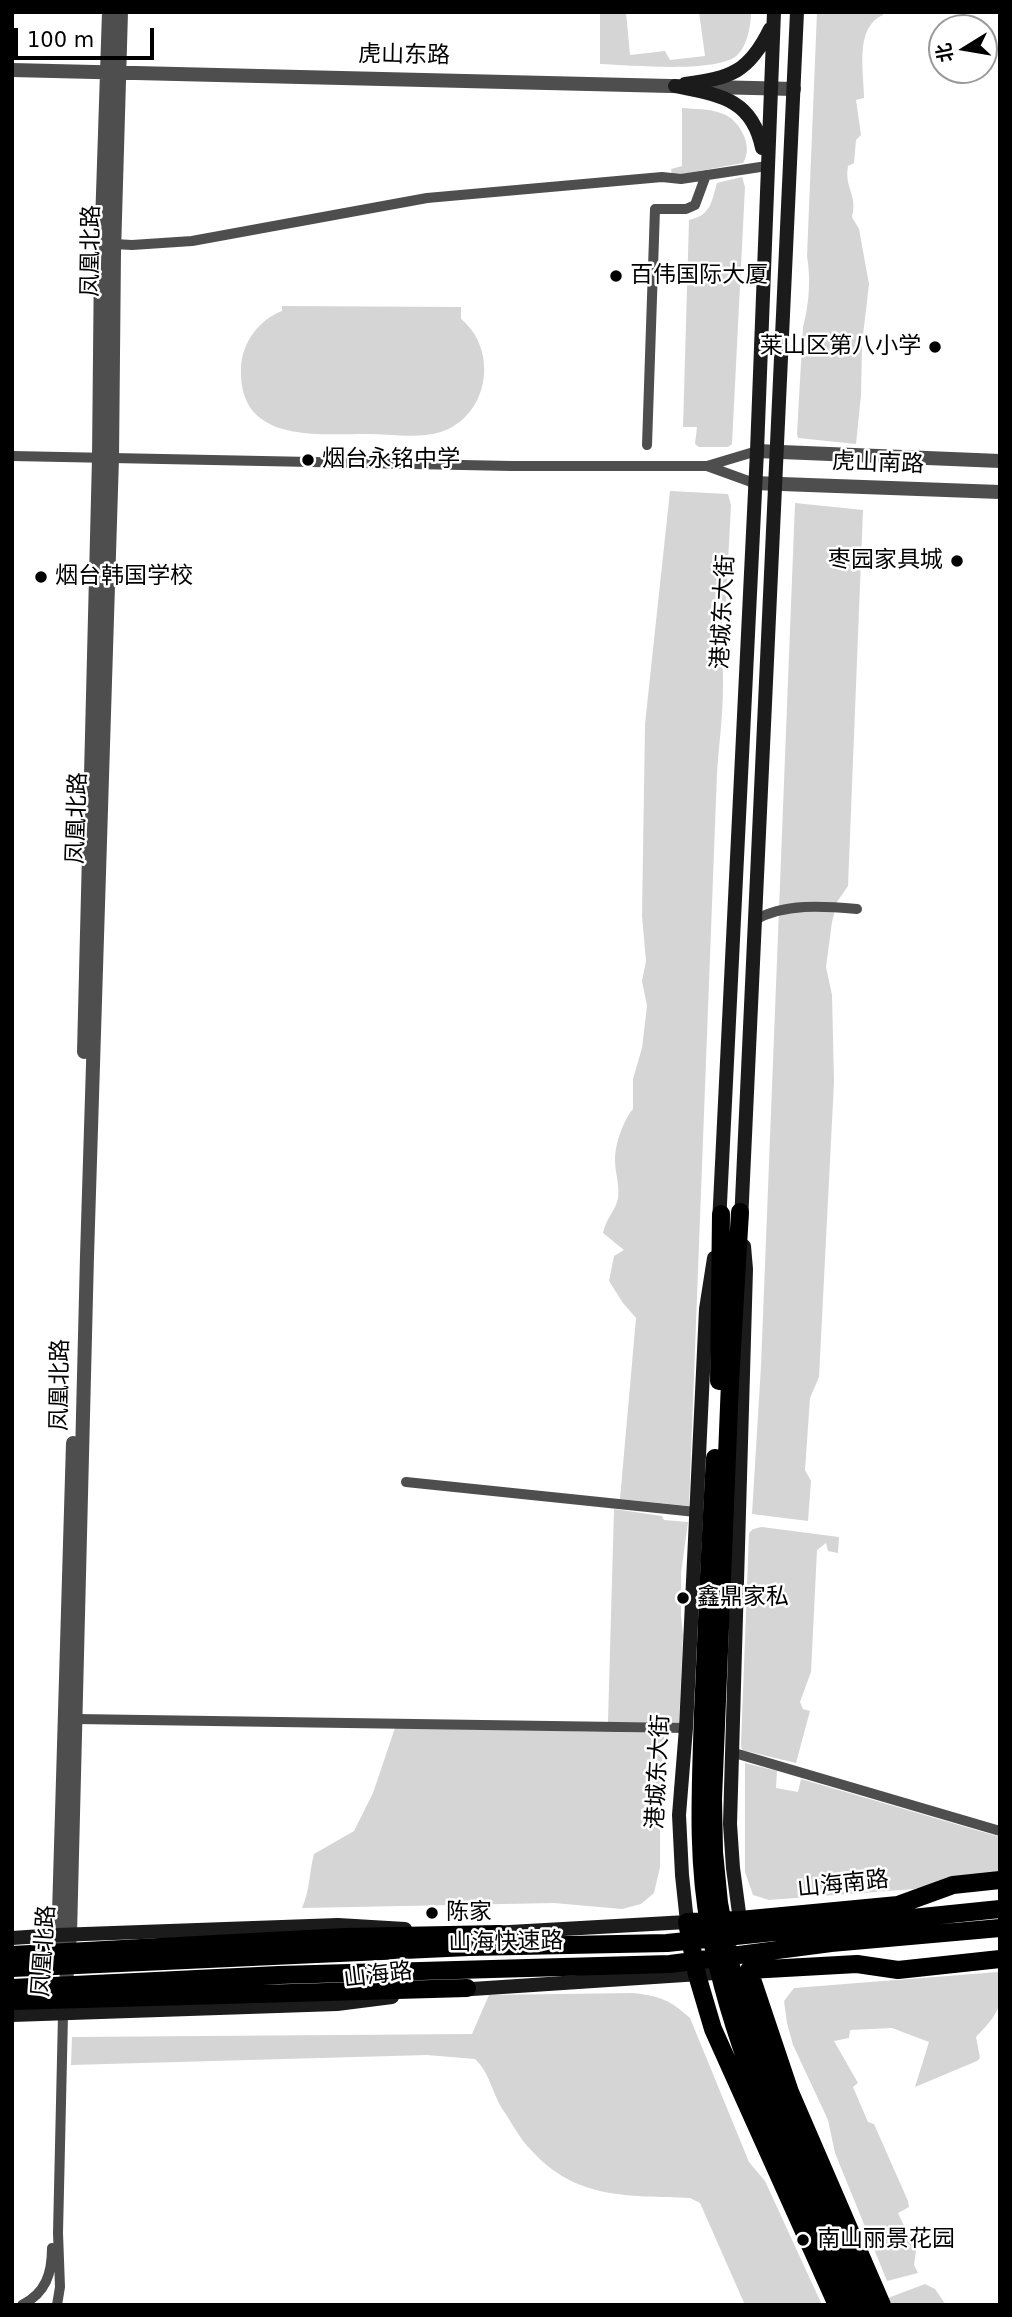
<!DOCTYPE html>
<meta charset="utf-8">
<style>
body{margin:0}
#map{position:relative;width:1012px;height:2317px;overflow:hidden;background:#fff;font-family:"DejaVu Sans","Noto Sans SC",sans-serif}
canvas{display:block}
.frame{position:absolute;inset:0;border:14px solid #000;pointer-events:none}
.north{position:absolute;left:928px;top:14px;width:70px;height:70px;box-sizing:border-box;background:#fff;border:2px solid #999;border-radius:50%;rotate:259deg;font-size:19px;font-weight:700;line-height:28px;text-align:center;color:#000}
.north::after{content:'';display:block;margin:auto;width:24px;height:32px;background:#000;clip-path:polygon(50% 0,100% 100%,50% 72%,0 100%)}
.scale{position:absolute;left:14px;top:28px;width:140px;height:32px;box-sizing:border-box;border:4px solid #000;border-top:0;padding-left:9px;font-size:21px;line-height:24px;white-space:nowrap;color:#000;-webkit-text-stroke:5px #fff;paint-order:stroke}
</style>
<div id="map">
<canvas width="1012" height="2317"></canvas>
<div class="frame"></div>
<div class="north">北</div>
<div class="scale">100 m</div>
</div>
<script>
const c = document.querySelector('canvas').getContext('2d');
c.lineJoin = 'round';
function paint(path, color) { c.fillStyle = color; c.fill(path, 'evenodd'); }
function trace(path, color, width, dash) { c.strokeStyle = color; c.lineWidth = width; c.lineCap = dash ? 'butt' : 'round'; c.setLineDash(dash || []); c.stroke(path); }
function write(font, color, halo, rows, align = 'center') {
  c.font = font + ' "DejaVu Sans","Noto Sans SC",sans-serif'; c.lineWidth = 5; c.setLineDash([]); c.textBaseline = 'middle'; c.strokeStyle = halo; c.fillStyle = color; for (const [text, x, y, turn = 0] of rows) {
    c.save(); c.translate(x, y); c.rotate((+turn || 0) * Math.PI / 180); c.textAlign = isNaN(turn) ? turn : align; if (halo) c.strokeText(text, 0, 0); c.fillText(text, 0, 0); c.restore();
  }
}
const green = new Path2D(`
 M 600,12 L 626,12 L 630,55 L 665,51 L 670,60 L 705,56 L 699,12 L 751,12 C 751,26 747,48 735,57 C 710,73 632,65 600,64 Z
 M 817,12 L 883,12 L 883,15 C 854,27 864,72 864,98 L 856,100 L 861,135 L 856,140 L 854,163 L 848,166 C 844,188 858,195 852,217 L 859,229 L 869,284 L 862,344 L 861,395 L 856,444 L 798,438 L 797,434 L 803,327 C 809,305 811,279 807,256 Z
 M 682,108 C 709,110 732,108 744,136 C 748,145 748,155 743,163 L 672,176 L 671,169 L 682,166 Z
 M 742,177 L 745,187 L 732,444 L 728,447 L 699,447 L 695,444 L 697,427 L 683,427 L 689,220 C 711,215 711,203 717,183 Z
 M 282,306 L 461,307 L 461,319 C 499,350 489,416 441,432 C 418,439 390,434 366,434 C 315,434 238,443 241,368 C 242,342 259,320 282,311 Z
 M 670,491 L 728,494 L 731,505 L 726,600 C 717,631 724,656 723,686 C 723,715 719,744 717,773 L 689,1506 L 620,1499 L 636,1318 L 623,1303 L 609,1281 L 614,1256 L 624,1250 L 603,1233 C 606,1218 616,1210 618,1198 C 620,1185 615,1173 615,1160 C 615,1144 623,1121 633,1109 L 633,1079 L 642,1048 L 647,1006 L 642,981 L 646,961 L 642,916 L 645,724 Z
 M 795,503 L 863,510 L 848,886 L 837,902 L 832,922 L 826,967 L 832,995 L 834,1082 L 819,1377 L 810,1398 L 805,1470 L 811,1481 L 808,1521 L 752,1514 L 761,1366 Z
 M 614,1509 L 662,1516 L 664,1520 L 688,1522 L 681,1573 L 681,1616 L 683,1635 L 679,1723 L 608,1722 Z
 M 762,1527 L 839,1537 L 838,1553 L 828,1551 L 826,1543 L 817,1550 L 811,1672 L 800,1702 L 803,1709 L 810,1711 L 796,1763 L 742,1750 L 741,1745 L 749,1533 L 753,1529 Z
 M 395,1728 L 665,1733 L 660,1776 L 660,1867 L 654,1893 L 641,1904 L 622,1909 L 554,1903 L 302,1908 C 310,1890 309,1873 314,1854 L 354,1831 L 373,1793 Z
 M 745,1763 L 777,1771 L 776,1788 L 798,1792 L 801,1779 L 1000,1837 L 1000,1871 L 914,1889 L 769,1900 L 753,1895 L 745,1872 Z
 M 998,1972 C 1004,2006 999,2013 976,2037 L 980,2058 L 977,2061 L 915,2087 L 929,2042 L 892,2028 L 850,2030 L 849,2038 L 834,2041 L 858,2083 L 853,2087 L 868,2122 L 874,2124 L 908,2201 L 909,2207 L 898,2213 L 916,2251 L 914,2265 L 918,2273 L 887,2281 L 835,2153 L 828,2120 L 793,2045 L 787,2023 L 784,2001 L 794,1988 Z
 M 633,1993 C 660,1996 670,2000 690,2018 L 749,2162 L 765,2181 L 822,2305 L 745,2305 L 700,2203 L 690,2198 C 629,2195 577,2201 531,2150 C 520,2139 512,2123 503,2110 C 492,2093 490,2073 475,2059 L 427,2055 L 71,2065 L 72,2037 L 472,2034 L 489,1995 Z
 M 925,2284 L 935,2289 L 946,2305 L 892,2305 L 888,2298 Z`);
const minor = new Path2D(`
 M 114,244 L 132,245 L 192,241 L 427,198 L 662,177 L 681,179 L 767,166
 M 647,445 L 655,209 L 686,209 L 695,205 L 706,175
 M 12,456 L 512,466 L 707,466 L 754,483
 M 707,466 L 757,451
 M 755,920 C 784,903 824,906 857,909
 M 406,1482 L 696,1512
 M 76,1719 L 686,1728
 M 731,1752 L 1000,1831
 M 22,2305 C 46,2293 52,2273 52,2248
 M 57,2305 L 60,2287 L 58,2233 L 63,2015`);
const tertiary = new Path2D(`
 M 12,70 L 794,89
 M 757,451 L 1000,461
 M 754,483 L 1000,492
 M 84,1052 L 99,458 L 101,254 L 109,12
 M 58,1947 L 73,1443
 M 65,1996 L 70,1934 L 87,1256 L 112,458 L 114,252 L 121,12`);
const secondary = new Path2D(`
 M 685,84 C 731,78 749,72 770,29
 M 675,86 C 718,95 752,98 762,148
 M 741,1222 L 797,12
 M 719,1224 L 757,451 L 774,12
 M 741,1928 L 733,1868 L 730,1824 L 746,1269 L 744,1246
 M 492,1933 L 687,1922 L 682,1875 L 679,1815 L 686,1728 L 706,1309 L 714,1258
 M 12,1938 L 57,1935 L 338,1925 L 405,1929
 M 457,1990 L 730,1972
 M 12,2015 L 337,2004 L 392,1997`);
const trunk = new Path2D(`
 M 740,1212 L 730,1382 L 713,1799 L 714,1852 L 719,1903 L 734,1981 L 775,2097 L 865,2305
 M 719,1381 L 721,1214
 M 715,1458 C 710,1542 707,1627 703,1712 C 701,1784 696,1857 710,1929 C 734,2061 797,2183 851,2305
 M 12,1955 L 345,1937 L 500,1934
 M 12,1968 L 469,1947 L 667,1943 L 1000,1909
 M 12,1988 L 279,1975 L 670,1964 L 831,1943 L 1000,1928
 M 12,2001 L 467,1988
 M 837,2305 L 713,2029 L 697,1975 L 687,1922 L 740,1920 L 898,1905 L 953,1885 L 1000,1880
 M 882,2305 L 790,2092 L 749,1970 L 857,1964 L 898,1970 L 1000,1959`);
const markers = [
 [616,276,7,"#000"],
 [935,347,7,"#000"],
 [308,460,7,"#000"],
 [957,561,7,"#000"],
 [41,577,7,"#000"],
 [683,1598,7,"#000"],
 [432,1913,7,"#000"],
 [803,2240,7,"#000"]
];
const streetNames = [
 ["虎山东路",404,56,1],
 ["凤凰北路",92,251,-89],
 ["虎山南路",878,464,2],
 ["港城东大街",724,612,-87],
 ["凤凰北路",78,818,-88],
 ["凤凰北路",61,1385,-89],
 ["港城东大街",659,1772,-87],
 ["山海南路",843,1885,-6],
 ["山海快速路",506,1943,-1],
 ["凤凰北路",45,1951,-86],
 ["山海路",378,1976,-7]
];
const poiNames = [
 ["百伟国际大厦",630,276],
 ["莱山区第八小学",921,347,"right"],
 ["烟台永铭中学",322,460],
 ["枣园家具城",943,561,"right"],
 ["烟台韩国学校",55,577],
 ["鑫鼎家私",697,1598],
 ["陈家",446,1913],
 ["南山丽景花园",817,2240]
];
paint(green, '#d5d5d5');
trace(minor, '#4e4e4e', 10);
trace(tertiary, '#4e4e4e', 14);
trace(secondary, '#1b1b1b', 14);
trace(trunk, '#000', 18);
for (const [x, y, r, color] of markers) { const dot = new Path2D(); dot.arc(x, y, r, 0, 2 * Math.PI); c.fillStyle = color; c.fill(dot); trace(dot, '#fff', 2.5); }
write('23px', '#000', '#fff', streetNames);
write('23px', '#000', '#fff', poiNames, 'left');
</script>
